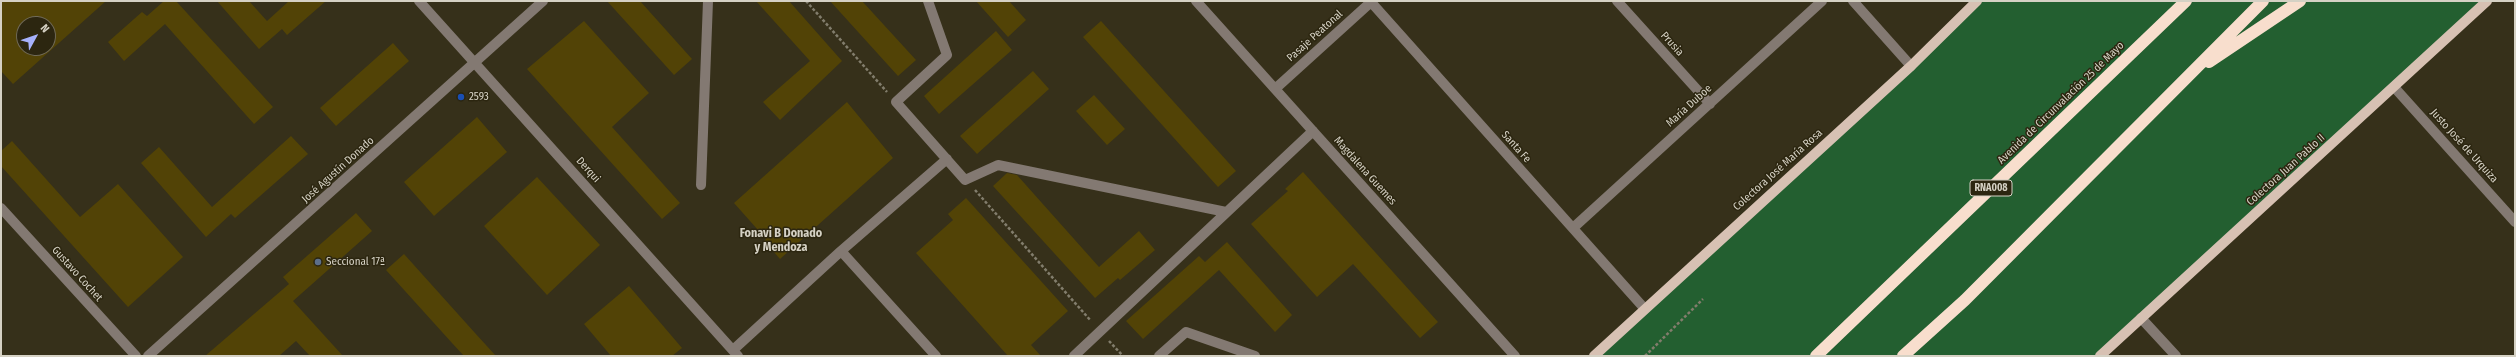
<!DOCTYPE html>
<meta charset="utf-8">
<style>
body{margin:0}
#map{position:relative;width:2516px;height:357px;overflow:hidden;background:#36301a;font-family:"Fira Sans Condensed",sans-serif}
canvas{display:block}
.frame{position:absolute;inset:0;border:2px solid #d5d1c4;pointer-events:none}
.north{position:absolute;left:16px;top:16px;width:40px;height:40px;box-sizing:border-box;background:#2c2610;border:1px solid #706a58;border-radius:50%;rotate:50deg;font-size:11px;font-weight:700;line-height:16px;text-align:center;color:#d5d1c4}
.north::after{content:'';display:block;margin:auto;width:14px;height:18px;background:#a6b1fc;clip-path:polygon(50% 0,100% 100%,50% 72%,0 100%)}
</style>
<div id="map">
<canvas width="2516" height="357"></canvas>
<div class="frame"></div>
<div class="north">N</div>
</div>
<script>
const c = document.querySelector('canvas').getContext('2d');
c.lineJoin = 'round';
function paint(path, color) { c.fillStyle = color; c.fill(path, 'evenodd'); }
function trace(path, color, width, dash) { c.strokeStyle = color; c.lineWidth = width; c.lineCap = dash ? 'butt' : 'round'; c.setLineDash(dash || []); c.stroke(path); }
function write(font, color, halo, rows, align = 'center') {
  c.font = font + ' "Fira Sans Condensed",sans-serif'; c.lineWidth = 3; c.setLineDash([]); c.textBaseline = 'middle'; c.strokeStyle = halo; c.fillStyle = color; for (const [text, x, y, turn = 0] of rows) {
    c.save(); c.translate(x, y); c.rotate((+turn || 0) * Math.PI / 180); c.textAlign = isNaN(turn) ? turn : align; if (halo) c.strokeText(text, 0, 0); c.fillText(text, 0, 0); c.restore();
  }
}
const green = new Path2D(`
 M 1977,1 L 2487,1 L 2100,356 L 1594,356 Z`);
const building = new Path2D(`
 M 1,1 L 106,1 L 13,84 L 1,71 ZM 24,24 L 48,24 L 48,48 L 24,48 Z
 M 164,1 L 176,1 L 273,107 L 254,124 L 165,24 L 124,61 L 108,42 L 142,12 L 147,16 Z
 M 217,1 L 249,1 L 267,21 L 289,1 L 326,1 L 287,35 L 282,29 L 259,49 Z
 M 607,1 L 640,1 L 692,59 L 674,75 Z
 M 756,1 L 789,1 L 842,61 L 780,120 L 763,102 L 810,61 Z
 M 830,1 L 862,1 L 916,60 L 898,76 Z
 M 976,1 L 1009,1 L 1026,20 L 1008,37 Z
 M 584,21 L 649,93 L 612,127 L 680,203 L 662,219 L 527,69 Z
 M 1101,21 L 1236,171 L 1218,187 L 1083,37 Z
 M 996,31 L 1012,50 L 939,114 L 924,96 Z
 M 393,43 L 409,61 L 336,126 L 320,108 Z
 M 1033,71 L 1049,89 L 977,154 L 960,136 Z
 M 1094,95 L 1125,129 L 1107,145 L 1076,111 Z
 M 847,102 L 893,158 L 780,259 L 764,241 L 766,239 L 734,203 Z
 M 477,117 L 507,152 L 434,216 L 404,182 Z
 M 291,136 L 308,154 L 235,218 L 231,214 L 206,237 L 141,163 L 159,147 L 212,207 Z
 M 12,141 L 80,217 L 118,184 L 183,257 L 128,307 L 1,166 L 1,151 Z
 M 1303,172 L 1438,322 L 1420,338 L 1353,264 L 1317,297 L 1251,224 L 1288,191 L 1285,189 Z
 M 1007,173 L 1017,175 L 1099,267 L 1139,231 L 1155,250 L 1120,280 L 1118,278 L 1095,298 L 993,186 Z
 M 537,177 L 600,245 L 547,295 L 484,226 Z
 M 966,198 L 1068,311 L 1031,345 L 1041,356 L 1008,356 L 916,253 L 953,220 L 948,214 Z
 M 356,213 L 372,231 L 293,301 L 343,356 L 310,356 L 296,341 L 279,356 L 205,356 L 289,284 L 283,277 Z
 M 1227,242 L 1292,315 L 1275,332 L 1219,270 L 1143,339 L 1126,321 L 1199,256 L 1205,262 Z
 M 404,254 L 475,333 L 496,356 L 464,356 L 452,343 L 386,270 Z
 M 629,286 L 682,348 L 672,356 L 611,356 L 584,324 Z`);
const path = new Path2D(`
 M 806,1 L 887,92
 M 975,190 L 1091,321
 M 1109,341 L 1123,356
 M 1645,356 L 1703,299`);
const minor = new Path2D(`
 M 419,1 L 738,356
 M 928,1 L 947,55 L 896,102 L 965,180 L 998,165 L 1226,212
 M 1196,1 L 1515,356
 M 1370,1 L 1644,308
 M 1617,1 L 1710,104
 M 1853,1 L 1911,66
 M 2394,87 L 2515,222
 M 1275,89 L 1371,2
 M 701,185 L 708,1
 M 1,208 L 136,356
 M 1573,228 L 1822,1
 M 841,251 L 936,356
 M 2141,318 L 2176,356
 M 733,350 L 841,251 L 947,159
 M 148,356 L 543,1
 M 1074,356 L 1313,131
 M 1159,356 L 1186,332 L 1255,356`);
const major = new Path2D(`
 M 1594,356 L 1911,66 L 1977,1
 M 2100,356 L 2487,1`);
const highway = new Path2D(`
 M 2209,62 L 2300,1
 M 1816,356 L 2186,1
 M 1903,356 L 1965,300 L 2263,1`);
const markers = [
 [461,97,4,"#1a4fb4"],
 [318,262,4,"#5c6f8a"]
];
const shields = [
 [1991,188,42]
];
const shieldNames = [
 ["RNA008",1991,188]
];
const streetNames = [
 ["Pasaje Peatonal",1315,36,-42],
 ["Prusia",1672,44,48],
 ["Avenida de Circunvalación 25 de Mayo",2061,103,-44],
 ["María Duboe",1689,106,-42],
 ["Justo José de Urquiza",2464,146,48],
 ["Santa Fe",1516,147,48],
 ["José Agustín Donado",338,170,-42],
 ["Derqui",588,170,48],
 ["Colectora José María Rosa",1778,170,-42],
 ["Colectora Juan Pablo II",2286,170,-42],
 ["Magdalena Guemes",1365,171,48],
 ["Gustavo Cochet",77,274,48]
];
const poiNames = [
 ["2593",469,97],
 ["Seccional 17ª",326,262]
];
const neighbourhoodNames = [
 ["Fonavi B Donado",781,234],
 ["y Mendoza",781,248]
];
paint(green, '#235f30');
paint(building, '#524306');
trace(path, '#827d6c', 2.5, [3, 2]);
trace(minor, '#837972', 10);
trace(major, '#d7c1b3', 10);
trace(highway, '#f8decd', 12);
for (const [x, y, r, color] of markers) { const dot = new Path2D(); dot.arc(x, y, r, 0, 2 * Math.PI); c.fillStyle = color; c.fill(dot); trace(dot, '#2c2610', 1.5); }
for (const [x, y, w] of shields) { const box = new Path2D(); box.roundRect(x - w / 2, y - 8, w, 16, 3); c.fillStyle = '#2c2610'; c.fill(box); trace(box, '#d5d1c4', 1); }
write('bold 10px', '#d5d1c4', null, shieldNames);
write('11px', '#d5d1c4', '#2c2610', streetNames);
write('11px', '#d5d1c4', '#2c2610', poiNames, 'left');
write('bold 12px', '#d5d1c4', '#2c2610', neighbourhoodNames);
</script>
